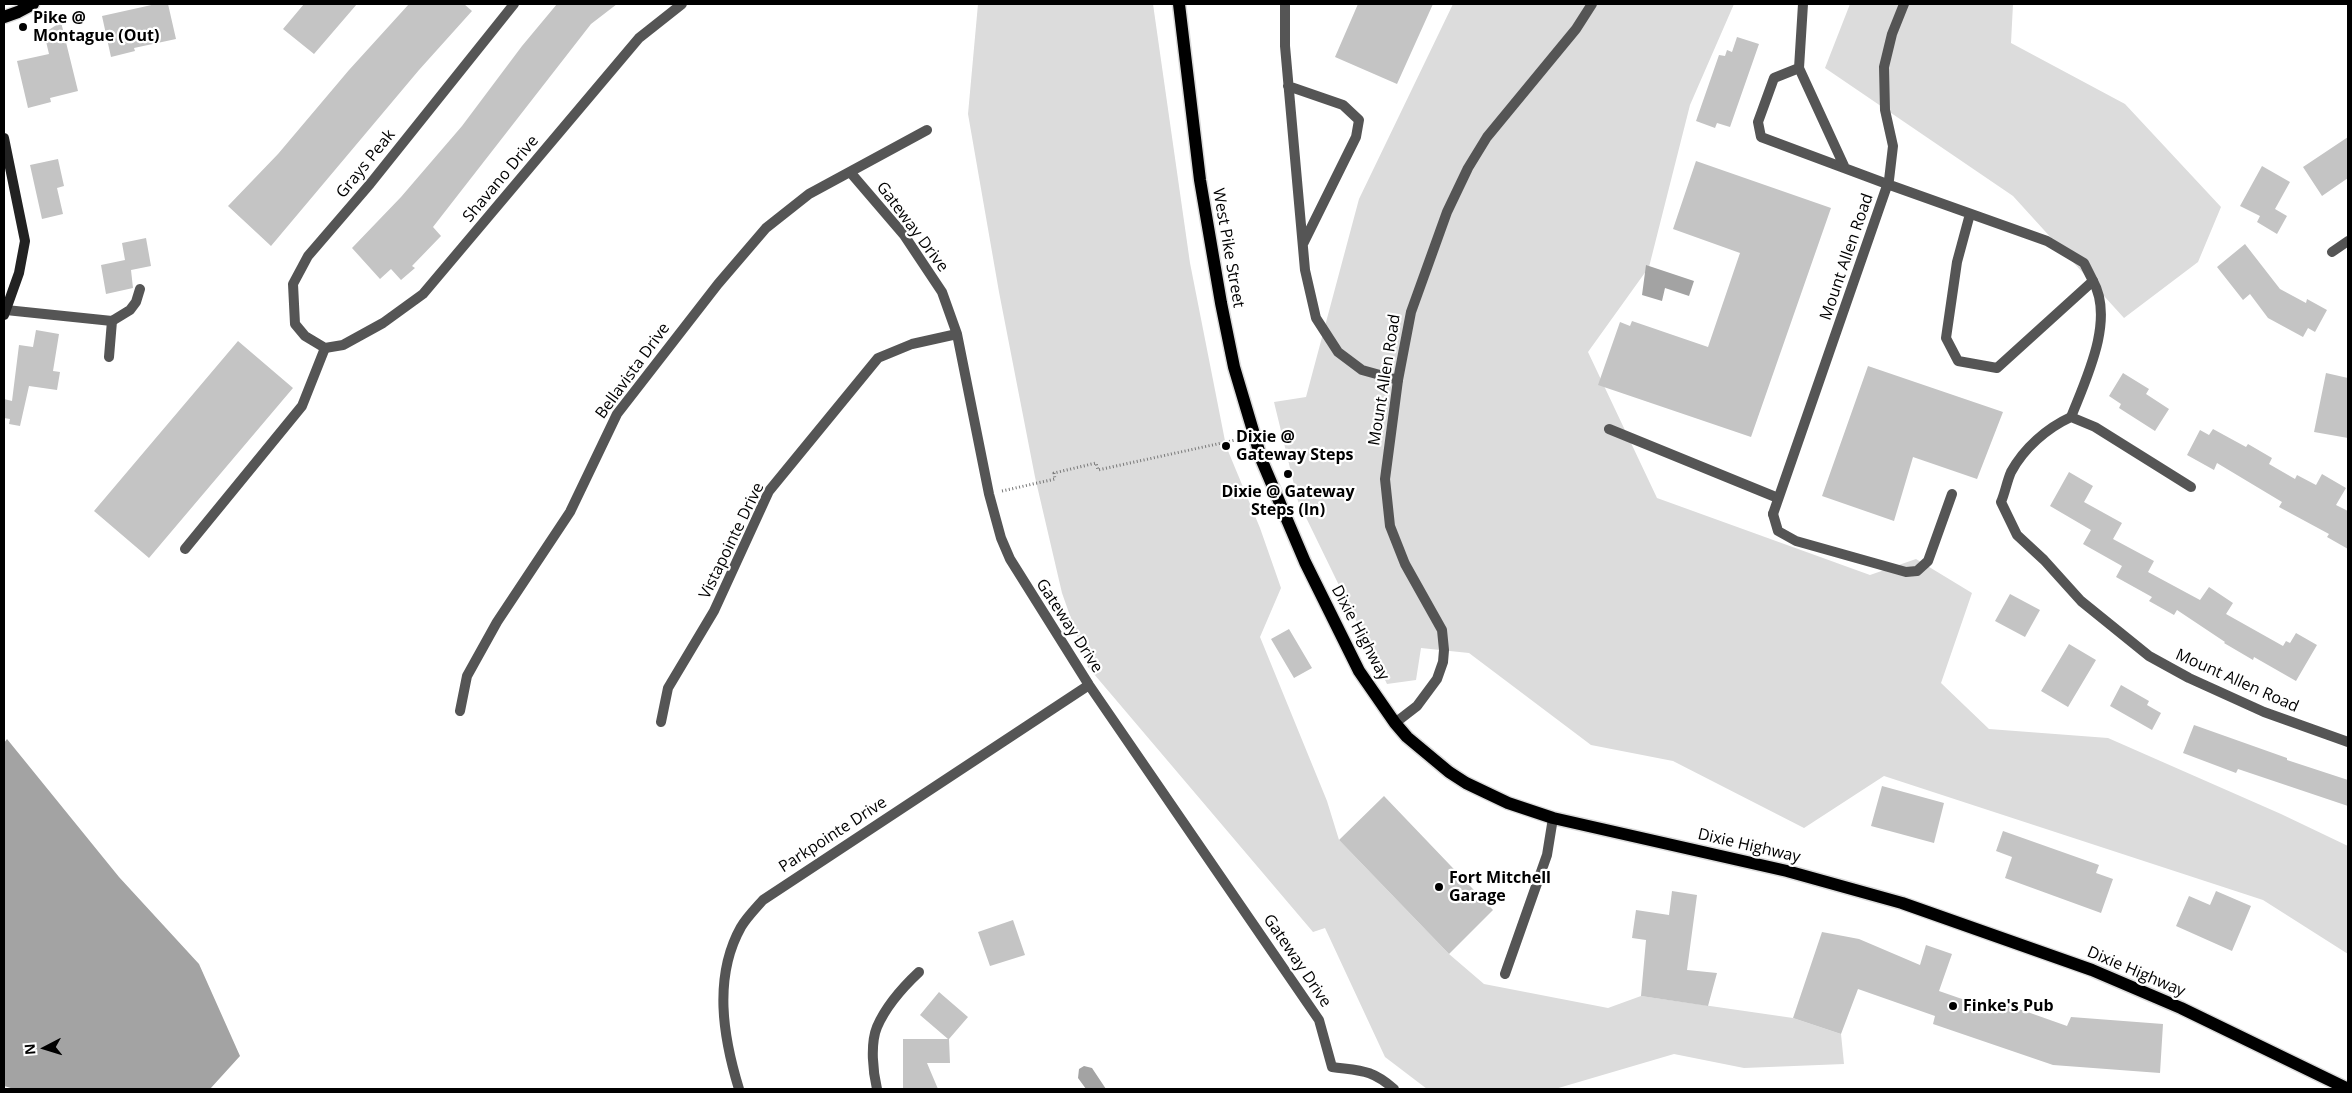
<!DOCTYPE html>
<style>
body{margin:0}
#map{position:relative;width:2352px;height:1093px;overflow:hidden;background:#fff;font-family:"Open Sans",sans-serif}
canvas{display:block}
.frame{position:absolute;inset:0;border:5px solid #000;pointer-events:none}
.north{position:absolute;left:20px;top:1023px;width:50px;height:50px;-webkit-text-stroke:4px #fff;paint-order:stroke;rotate:265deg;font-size:14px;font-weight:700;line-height:20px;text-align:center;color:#000}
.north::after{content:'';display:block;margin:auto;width:18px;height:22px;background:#000;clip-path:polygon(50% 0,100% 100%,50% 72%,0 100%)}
</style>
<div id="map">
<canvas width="2352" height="1093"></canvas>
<div class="frame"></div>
<div class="north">N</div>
</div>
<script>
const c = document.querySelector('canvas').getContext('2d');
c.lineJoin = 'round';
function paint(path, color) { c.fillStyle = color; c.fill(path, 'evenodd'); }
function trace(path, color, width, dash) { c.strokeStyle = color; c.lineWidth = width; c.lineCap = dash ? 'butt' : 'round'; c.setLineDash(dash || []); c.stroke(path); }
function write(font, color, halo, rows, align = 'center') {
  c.font = font + ' "Open Sans",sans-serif'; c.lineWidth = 4.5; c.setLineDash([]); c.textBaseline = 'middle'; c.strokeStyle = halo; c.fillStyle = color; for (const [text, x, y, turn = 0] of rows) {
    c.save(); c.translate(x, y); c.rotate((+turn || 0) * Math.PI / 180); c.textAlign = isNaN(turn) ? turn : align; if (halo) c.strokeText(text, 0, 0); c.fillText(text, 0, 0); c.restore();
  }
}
const green = new Path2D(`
 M 978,4 L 1153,4 L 1190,263 L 1226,446 L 1260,528 L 1281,588 L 1260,637 L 1327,801 L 1339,840 L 1449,954 L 1484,984 L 1608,1008 L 1641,996 L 1793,1018 L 1841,1034 L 1844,1064 L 1744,1068 L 1674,1054 L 1555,1089 L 1427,1089 L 1385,1057 L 1325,928 L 1313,932 L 1088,667 L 1062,593 L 1035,477 L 999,292 L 968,114 Z
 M 1453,4 L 1734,4 L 1690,105 L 1649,267 L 1588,352 L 1657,498 L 1870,575 L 1916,559 L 1972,593 L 1941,683 L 1989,729 L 2108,738 L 2281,814 L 2348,846 L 2348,954 L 2263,900 L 1884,776 L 1804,828 L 1673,761 L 1591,745 L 1469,653 L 1421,648 L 1416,680 L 1387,684 L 1298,501 L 1274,402 L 1306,397 L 1359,199 Z
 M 1850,4 L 2013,4 L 2011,43 L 2125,104 L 2221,207 L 2198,262 L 2124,318 L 2013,196 L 1825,68 Z`);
const water = new Path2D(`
 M 1646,265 L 1694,281 L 1689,296 L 1665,288 L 1662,301 L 1642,295 Z
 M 7,739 L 119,877 L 199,964 L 240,1056 L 210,1089 L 14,1089 L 4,1086 L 4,743 Z
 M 1084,1066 L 1092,1068 L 1106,1089 L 1086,1089 L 1078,1078 L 1079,1069 Z`);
const building = new Path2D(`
 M 156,4 L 168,4 L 176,39 L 134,48 L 135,51 L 111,57 L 102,16 Z
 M 304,4 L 357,4 L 314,54 L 283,29 Z
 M 409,4 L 464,4 L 472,11 L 419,70 L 271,246 L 228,206 L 278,154 L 349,70 Z
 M 557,4 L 617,4 L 591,24 L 433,227 L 441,236 L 412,266 L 415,268 L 401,280 L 391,269 L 380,279 L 352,248 L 401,197 L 462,126 L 522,46 Z
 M 1358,4 L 1433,4 L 1397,84 L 1335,57 Z
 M 61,22 L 78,91 L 50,98 L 51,102 L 28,108 L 17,61 L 49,54 L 44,33 Z
 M 1737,37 L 1759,44 L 1730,127 L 1717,123 L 1715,128 L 1696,121 L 1719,55 L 1725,56 L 1727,50 L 1732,52 Z
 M 2348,137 L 2348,178 L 2322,196 L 2303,167 Z
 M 58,159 L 64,186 L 57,188 L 63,214 L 42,219 L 30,165 Z
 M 1696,161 L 1831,208 L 1751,437 L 1598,385 L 1620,322 L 1630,326 L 1632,321 L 1708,347 L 1740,253 L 1673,229 Z
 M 2262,166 L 2290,182 L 2275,209 L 2287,216 L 2277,234 L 2257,222 L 2260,216 L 2240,206 Z
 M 146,238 L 151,266 L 131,270 L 133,288 L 106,294 L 101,265 L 125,260 L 122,243 Z
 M 2245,244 L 2280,289 L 2306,303 L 2307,299 L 2327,310 L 2315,332 L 2308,328 L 2303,337 L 2268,318 L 2250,294 L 2243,300 L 2217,267 Z
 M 36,330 L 59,334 L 53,371 L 60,372 L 57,390 L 29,386 L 20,426 L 9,424 L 10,419 L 4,418 L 4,399 L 12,401 L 19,345 L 33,347 Z
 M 238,341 L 293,388 L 149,558 L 94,511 Z
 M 1868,366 L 2003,412 L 1977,479 L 1913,457 L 1894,521 L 1822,496 Z
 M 2123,373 L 2149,389 L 2146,394 L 2169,409 L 2155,431 L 2119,408 L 2121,404 L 2109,396 Z
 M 2326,373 L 2348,378 L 2348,438 L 2314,432 Z
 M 2213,429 L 2246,447 L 2248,444 L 2272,458 L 2269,464 L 2295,479 L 2297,475 L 2316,485 L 2322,474 L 2346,488 L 2336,505 L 2348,511 L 2348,549 L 2327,537 L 2329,534 L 2279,507 L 2282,502 L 2217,463 L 2214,470 L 2187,455 L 2200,430 L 2209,435 Z
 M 2069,472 L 2093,486 L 2084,502 L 2122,523 L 2113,539 L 2154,561 L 2148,572 L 2200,600 L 2209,587 L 2233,603 L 2226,614 L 2283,646 L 2286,641 L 2290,643 L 2296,633 L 2317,645 L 2296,681 L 2254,657 L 2253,660 L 2224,643 L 2225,642 L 2177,610 L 2174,615 L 2149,601 L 2152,597 L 2116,577 L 2122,566 L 2083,544 L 2091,530 L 2050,506 Z
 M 2010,594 L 2040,610 L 2025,637 L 1995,621 Z
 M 1289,629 L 1312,668 L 1294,678 L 1271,639 Z
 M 2069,644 L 2096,660 L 2068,707 L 2041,691 Z
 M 2121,685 L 2149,701 L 2147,705 L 2161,713 L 2152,730 L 2110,706 Z
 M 2194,725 L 2287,758 L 2287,760 L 2348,780 L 2348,806 L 2238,769 L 2236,773 L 2183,753 Z
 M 1882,786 L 1944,803 L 1934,843 L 1871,826 Z
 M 1384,796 L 1493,910 L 1449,954 L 1339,840 Z
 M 2003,831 L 2099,865 L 2096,873 L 2113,879 L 2101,913 L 2005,878 L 2012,857 L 1996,851 Z
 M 1672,891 L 1697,895 L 1687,970 L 1717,973 L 1708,1006 L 1641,996 L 1646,940 L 1632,938 L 1636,910 L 1669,915 Z
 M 2216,891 L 2251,906 L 2232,951 L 2176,926 L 2189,896 L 2210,905 Z
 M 1013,920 L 1025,955 L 990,966 L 978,932 Z
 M 1822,932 L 1859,939 L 1920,965 L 1926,945 L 1952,954 L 1939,991 L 1985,1007 L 1988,998 L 2067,1026 L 2071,1017 L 2163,1024 L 2160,1073 L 2053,1065 L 1933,1024 L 1935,1016 L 1858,989 L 1841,1034 L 1793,1018 Z
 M 939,992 L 968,1017 L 949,1039 L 950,1063 L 927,1063 L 938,1089 L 903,1089 L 903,1039 L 948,1039 L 920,1015 Z`);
const path = new Path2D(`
 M 1002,491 L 1055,479 L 1054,473 L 1096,463 L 1098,470 L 1240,439`);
const lane = new Path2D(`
 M 1285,4 L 1285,46 L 1305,270 L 1316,318 L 1338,352 L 1362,370 L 1398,380
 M 1803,4 L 1799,68 L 1774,78 L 1758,122 L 1761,137 L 1887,184
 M 1799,68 L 1845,168
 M 1288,86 L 1343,105 L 1359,120 L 1356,137 L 1303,244
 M 2071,417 C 2086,379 2115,320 2093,281
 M 1609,429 L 1778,498
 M 1773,514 L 1778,531 L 1796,541 L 1906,572 L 1917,571 L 1928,561 L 1952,494
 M 185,549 L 302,406 L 325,348
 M 1505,974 L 1547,855 L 1553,818`);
const street = new Path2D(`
 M 514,4 L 370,184 L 308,256 L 293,284 L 295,324 L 305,336 L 325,348 L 343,345 L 383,323 L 423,294 L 639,38 L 682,4
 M 850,172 L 904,235 L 942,292 L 957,334 L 989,494 L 1001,538 L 1010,559 L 1089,685 L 1319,1020 L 1332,1067 C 1361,1071 1371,1069 1394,1089
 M 1887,184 L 2047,241 L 2084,263 L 2093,281 L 1997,368 L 1958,361 L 1946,338 L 1957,262 L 1970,214
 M 2332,252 L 2348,241
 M 6,310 L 112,321 L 130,310 L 136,302 L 140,289
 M 109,357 L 112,321
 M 2191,487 L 2095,427 L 2071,417 C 2047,428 2024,448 2011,472 C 2007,481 2005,493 2001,502 L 2017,535 L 2044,560 L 2081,601 L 2149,656 L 2189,678 L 2264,712 L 2348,742
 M 1773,514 L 1889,180 L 1893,146 L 1885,110 L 1884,67 L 1892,34 L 1904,4
 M 460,711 L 467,676 L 497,622 L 570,512 L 617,414 L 718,284 L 766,228 L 809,194 L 927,130
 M 661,722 L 668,688 L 714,611 L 769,491 L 878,358 L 912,344 L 957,334
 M 1395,723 L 1417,706 L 1437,679 L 1443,662 L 1444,650 L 1442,630 L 1405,564 L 1390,526 L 1385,479 L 1398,380 L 1411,312 L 1447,212 L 1468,168 L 1487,137 L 1576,29 L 1592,4
 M 739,1089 C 723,1037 713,977 741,927 C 747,917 756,908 763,900 L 1089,685
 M 877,1089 C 873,1072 870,1044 877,1027 C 886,1006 903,987 919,972`);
const secondary = new Path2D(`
 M 4,138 L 25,241 L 19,273 L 4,315`);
const primary = new Path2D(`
 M 1179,4 L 1200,180 L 1221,303 L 1234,367 L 1262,461 L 1305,562 L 1359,671 L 1395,723 L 1407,737 L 1449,772 L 1466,783 L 1508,803 L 1553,818 L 1787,871 L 1902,903 L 2092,970 L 2181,1008 L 2348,1089
 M 4,17 L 18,12 L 33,4`);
const markers = [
 [23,27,5,"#000"],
 [1226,446,5,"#000"],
 [1288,474,5,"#000"],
 [1439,887,5,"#000"],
 [1953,1006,5,"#000"]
];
const poiNames = [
 ["Pike @",33,18],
 ["Montague (Out)",33,36],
 ["Dixie @",1236,437],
 ["Gateway Steps",1236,455],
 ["Dixie @ Gateway",1288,492,"center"],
 ["Steps (In)",1288,510,"center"],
 ["Fort Mitchell",1449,878],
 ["Garage",1449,896],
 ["Finke's Pub",1963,1006]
];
const streetNames = [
 ["Grays Peak",366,164,-51],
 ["Shavano Drive",501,179,-50],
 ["Gateway Drive",912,227,53],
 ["West Pike Street",1228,248,80],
 ["Mount Allen Road",1847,257,-71],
 ["Bellavista Drive",633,371,-54],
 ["Mount Allen Road",1385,380,-81],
 ["Vistapointe Drive",732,541,-64],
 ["Gateway Drive",1069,626,57],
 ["Dixie Highway",1360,633,62],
 ["Mount Allen Road",2237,681,24],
 ["Parkpointe Drive",833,835,-33],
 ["Dixie Highway",1749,846,13],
 ["Gateway Drive",1297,961,56],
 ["Dixie Highway",2136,972,23]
];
paint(green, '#dcdcdc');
paint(water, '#a3a3a3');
paint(building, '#c4c4c4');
trace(primary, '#dbdbdb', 15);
trace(path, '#777', 3, [1, 2.5]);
trace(lane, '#555', 10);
trace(street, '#555', 10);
trace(secondary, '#222', 10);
trace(primary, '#000', 12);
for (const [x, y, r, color] of markers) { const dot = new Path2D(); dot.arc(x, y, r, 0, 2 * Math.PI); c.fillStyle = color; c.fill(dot); trace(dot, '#fff', 2); }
write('bold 16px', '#000', '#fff', poiNames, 'left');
write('16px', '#000', '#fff', streetNames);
</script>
